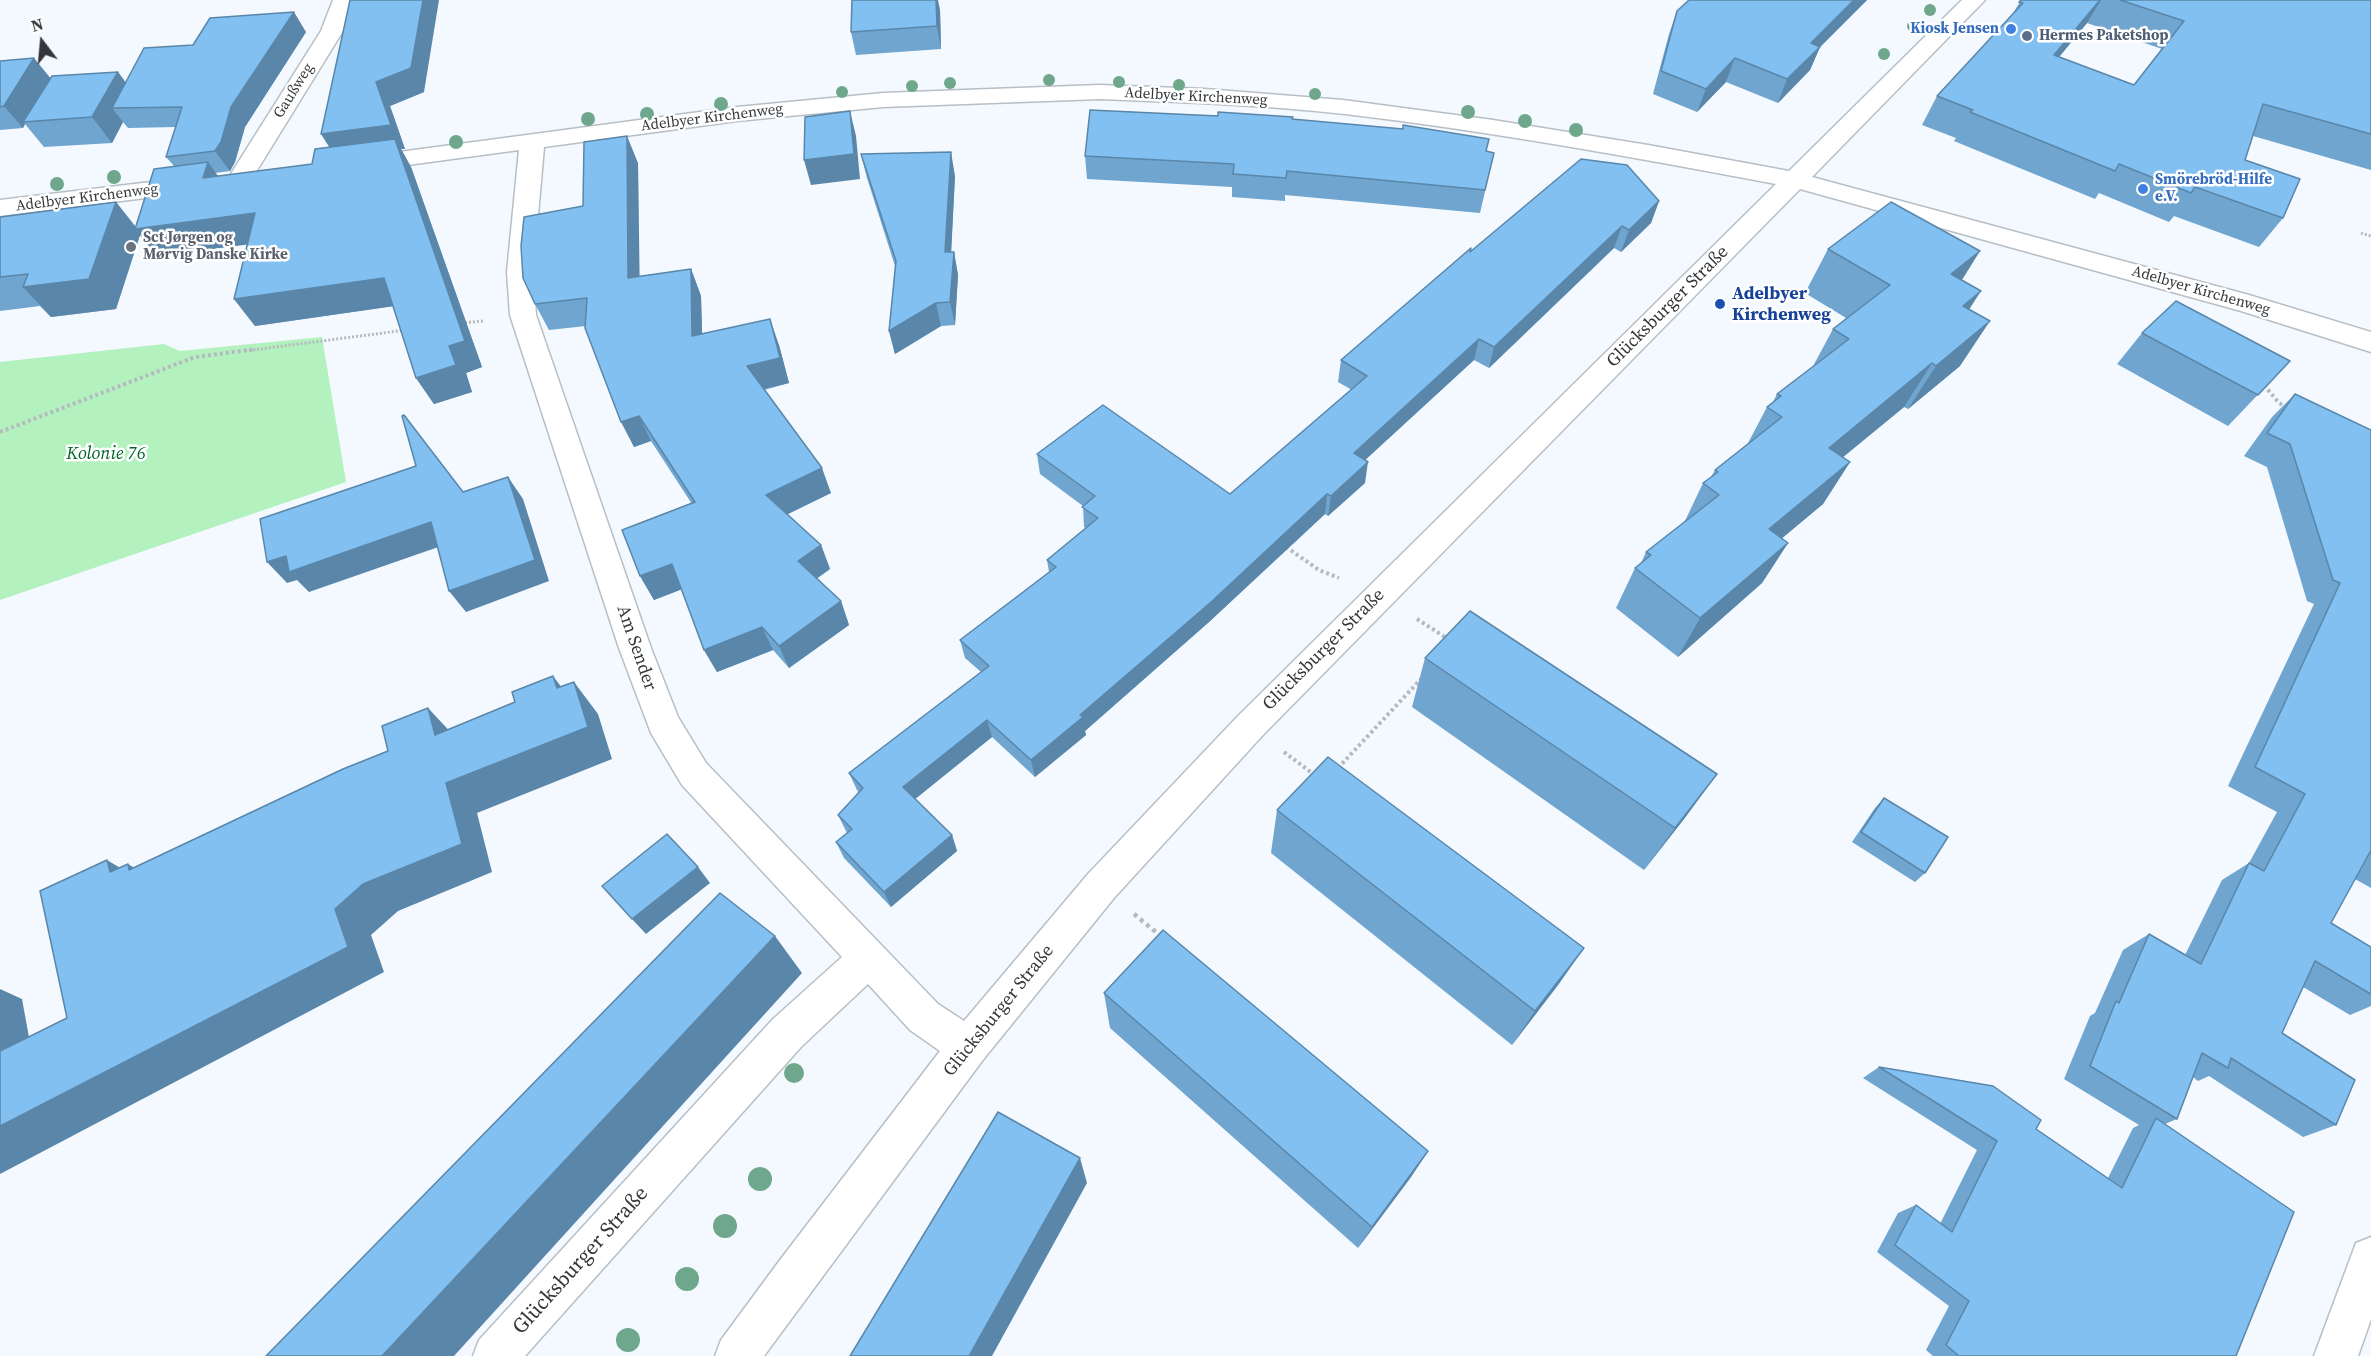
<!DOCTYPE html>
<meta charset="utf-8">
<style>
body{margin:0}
#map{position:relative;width:2371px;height:1356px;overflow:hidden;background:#f3f9ff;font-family:"Source Serif 4",serif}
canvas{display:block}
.north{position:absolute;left:12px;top:12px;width:60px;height:60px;-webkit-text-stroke:4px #fff;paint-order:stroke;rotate:344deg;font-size:16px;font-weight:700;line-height:24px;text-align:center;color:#343739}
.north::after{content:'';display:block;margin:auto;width:21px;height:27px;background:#343739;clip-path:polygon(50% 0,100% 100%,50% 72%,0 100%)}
</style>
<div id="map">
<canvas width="2371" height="1356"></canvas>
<div class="north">N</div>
</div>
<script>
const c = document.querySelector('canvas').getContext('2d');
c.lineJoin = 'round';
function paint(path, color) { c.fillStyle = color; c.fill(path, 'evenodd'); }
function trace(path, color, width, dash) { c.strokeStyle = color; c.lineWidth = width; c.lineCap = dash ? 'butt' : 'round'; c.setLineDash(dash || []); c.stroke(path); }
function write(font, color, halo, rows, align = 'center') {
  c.font = font + ' "Source Serif 4",serif'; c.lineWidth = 5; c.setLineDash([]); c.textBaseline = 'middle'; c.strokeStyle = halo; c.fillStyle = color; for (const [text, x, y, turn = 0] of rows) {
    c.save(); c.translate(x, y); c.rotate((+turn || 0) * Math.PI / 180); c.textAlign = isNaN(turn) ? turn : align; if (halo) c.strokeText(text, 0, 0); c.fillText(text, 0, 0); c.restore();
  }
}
const green = new Path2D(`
 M 322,337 L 346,482 L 0,600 L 0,362 L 164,344 L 180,351 Z`);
const pathFar2 = new Path2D(`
 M 2361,233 L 2371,236
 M 461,323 L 483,321
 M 245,351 L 406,330`);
const pathFar1 = new Path2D(`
 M 2264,385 L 2279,403 L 2286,407
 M 0,432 L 195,357 L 256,349
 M 1286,547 L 1319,570 L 1339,578
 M 1417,619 L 1448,639
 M 1284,752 L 1316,776
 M 1338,768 L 1421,679`);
const path = new Path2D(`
 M 1134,914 L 1163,938`);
const street = new Path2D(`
 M 333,0 L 355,0 L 343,31 L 248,185 L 239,188 L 230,185 L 227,180 L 321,31 Z
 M 1962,0 L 1985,0 L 1812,177 L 2249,295 L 2371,332 L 2371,352 L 2241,311 L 1800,189 L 1262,736 L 1114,898 L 982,1061 L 764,1356 L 715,1356 L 721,1340 L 780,1260 L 940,1051 L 910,1030 L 868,984 L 801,1047 L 525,1356 L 473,1356 L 479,1340 L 773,1019 L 842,957 L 682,785 L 651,733 L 619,648 L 510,315 L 507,272 L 519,150 L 363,171 L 354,168 L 351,163 L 354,158 L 737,107 L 883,93 L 1100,85 L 1205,89 L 1343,100 L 1493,120 L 1648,145 L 1789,171 ZM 1100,99 C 1182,102 1264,105 1345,114 C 1489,131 1633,157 1776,184 L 1238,716 L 1088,874 L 964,1021 L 938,1004 L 706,763 L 678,717 L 651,648 L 536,315 L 533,272 L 544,147 L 737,121 L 883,107 Z
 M 193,177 L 202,179 L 205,185 L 202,191 L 0,216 L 0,200 Z
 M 2371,1237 L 2371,1319 L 2358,1356 L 2314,1356 L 2356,1243 Z`);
const trees = [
 [1930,10,6],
 [1913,26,6],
 [1884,54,6],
 [1049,80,6],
 [1119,82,6],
 [950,83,6],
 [1179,85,6],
 [912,86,6],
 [842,92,6],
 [1315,94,6],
 [721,104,7],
 [1468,112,7],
 [647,114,7],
 [588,119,7],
 [1525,121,7],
 [1576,130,7],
 [456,142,7],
 [114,177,7],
 [57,184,7],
 [794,1073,10],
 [760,1179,12],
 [725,1226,12],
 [687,1279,12],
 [628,1340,12]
];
const wall = new Path2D(`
 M 350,0 L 424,92 L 390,106 L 405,149 L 401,149 L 411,167 L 482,367 L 466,373 L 472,392 L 434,404 L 416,378 L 393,306 L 255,326 L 234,299 L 247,244 L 157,256 L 140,235 L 116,309 L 51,317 L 40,306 L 0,311 L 0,217 L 116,202 L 136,227 L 174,166 L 166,157 L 176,127 L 128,128 L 123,122 L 112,143 L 44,147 L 25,124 L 23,128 L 0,130 L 0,61 L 50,79 L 118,72 L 126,83 L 193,45 L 306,32 L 245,127 L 235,162 L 230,171 L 215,173 L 218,176 L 312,164 L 330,147 Z
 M 1689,0 L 1867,0 L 1820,47 L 1810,70 L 1778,103 L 1726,82 L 1697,112 L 1653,94 L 1669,34 L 1677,11 Z
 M 2021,0 L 2371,0 L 2371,170 L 2253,136 L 2245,160 L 2283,218 L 2259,247 L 2174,216 L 2169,222 L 2099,193 L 2095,199 L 1954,141 L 1956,138 L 1922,125 L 1937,96 L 2012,15 ZM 2087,23 L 2162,49 L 2134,85 L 2059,57 Z
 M 940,10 L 941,49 L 856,55 L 851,32 Z
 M 1218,116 L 1292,119 L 1494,153 L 1480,213 L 1285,195 L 1285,201 L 1232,197 L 1232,187 L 1087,179 L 1085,156 Z
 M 861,154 L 955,176 L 951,252 L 954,252 L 958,275 L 955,325 L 941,326 L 895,354 L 889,331 L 895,266 L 867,178 Z
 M 638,163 L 639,277 L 691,269 L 701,296 L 702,334 L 779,345 L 789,383 L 764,390 L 831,493 L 787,514 L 821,545 L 830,569 L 817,578 L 841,601 L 849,625 L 789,668 L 773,650 L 717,672 L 704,650 L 682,589 L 654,600 L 640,576 L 692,504 L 651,441 L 634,447 L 586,326 L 549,330 L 535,304 L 583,206 Z
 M 1659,201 L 1651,223 L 1621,252 L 1614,248 L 1489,368 L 1474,360 L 1365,460 L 1365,483 L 1328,516 L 1325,514 L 1209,622 L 1085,731 L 1086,735 L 1035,777 L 992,737 L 915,799 L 952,835 L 957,851 L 891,907 L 844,858 L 836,842 L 847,833 L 838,815 L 859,793 L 857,790 L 849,773 L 981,672 L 965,658 L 960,640 L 1049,572 L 1047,560 L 1086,528 L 1084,527 L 1083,506 L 1040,474 L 1037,454 L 1230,494 L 1352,390 L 1338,382 L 1341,360 L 1470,252 Z
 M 1828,249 L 1962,281 L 1969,309 L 1960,366 L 1908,409 L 1904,407 L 1843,457 L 1850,462 L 1823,504 L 1782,538 L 1788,543 L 1762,583 L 1678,657 L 1616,608 L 1635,568 L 1641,563 L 1646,552 L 1684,523 L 1703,483 L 1711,477 L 1715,470 L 1747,445 L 1767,407 L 1773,402 L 1777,394 L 1812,368 L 1833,329 L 1846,318 L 1805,293 Z
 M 2142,333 L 2290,361 L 2228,426 L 2117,364 Z
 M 2295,394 L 2371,430 L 2371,888 L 2355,879 L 2331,923 L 2371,947 L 2371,1006 L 2350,1015 L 2303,987 L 2282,1033 L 2336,1125 L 2303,1137 L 2209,1076 L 2198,1081 L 2193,1077 L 2177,1119 L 2165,1124 L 2236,1356 L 1933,1356 L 1926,1350 L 1949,1306 L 1877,1252 L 1898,1213 L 1916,1205 L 1940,1224 L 1977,1150 L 1863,1078 L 1879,1067 L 2036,1129 L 2108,1178 L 2133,1128 L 2139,1125 L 2064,1079 L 2090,1016 L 2095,1013 L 2123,950 L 2149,934 L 2185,955 L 2222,880 L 2249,863 L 2277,812 L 2228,786 L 2314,604 L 2307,601 L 2267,467 L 2244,456 L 2272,417 Z
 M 1425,658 L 1717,774 L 1684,819 L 1644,870 L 1412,707 Z
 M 1884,798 L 1925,873 L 1915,882 L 1852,842 L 1875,808 Z
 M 1277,810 L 1584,948 L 1558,985 L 1512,1045 L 1271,853 Z
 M 1104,993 L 1428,1151 L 1411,1177 L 1358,1248 L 1110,1028 Z`);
const shadedWall = new Path2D(`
 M 423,0 L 439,0 L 424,92 L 390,106 L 405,149 L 401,149 L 411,167 L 482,367 L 466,373 L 472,392 L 434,404 L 416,378 L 456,365 L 336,158 L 321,134 L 376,82 Z
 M 936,0 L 938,0 L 940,10 L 941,49 L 937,26 Z
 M 1854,0 L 1867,0 L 1820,47 L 1810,70 L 1778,103 L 1787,79 L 1811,43 Z
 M 2100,0 L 2101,0 L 2087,23 L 2037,84 L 2054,55 Z
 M 294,12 L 306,32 L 245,127 L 235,162 L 230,171 L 215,151 L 231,107 Z
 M 34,58 L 52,80 L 23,122 L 25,124 L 23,128 L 4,106 Z
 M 1735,58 L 1726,82 L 1697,112 L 1706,89 Z
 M 118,72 L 136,97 L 112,108 L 123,122 L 112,143 L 92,117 Z
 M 850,111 L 856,136 L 860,179 L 811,185 L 804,160 Z
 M 627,136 L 638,163 L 640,305 L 628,278 Z
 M 951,152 L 955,176 L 950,275 L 945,252 Z
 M 208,162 L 228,190 L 203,178 Z
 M 1659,201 L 1651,223 L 1621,252 L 1629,230 Z
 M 116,202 L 137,229 L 255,213 L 275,241 L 157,256 L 140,235 L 116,309 L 51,317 L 23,287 Z
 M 1622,226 L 1614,248 L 1489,368 L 1494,347 Z
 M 1980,251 L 1952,296 L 1951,274 Z
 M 954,252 L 958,275 L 955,325 L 950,302 Z
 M 691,269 L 701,296 L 703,362 L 692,336 Z
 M 384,278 L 402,305 L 255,326 L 234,299 Z
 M 1981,291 L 1952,336 L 1963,306 Z
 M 936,303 L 941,326 L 895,354 L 889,331 Z
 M 770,319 L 779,345 L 789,383 L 756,391 L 747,366 Z
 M 1990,321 L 1960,366 L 1908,409 L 1936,366 Z
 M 1479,339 L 1474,360 L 1350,474 L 1354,453 Z
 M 1932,363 L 1904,407 L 1803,490 L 1829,448 Z
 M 639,416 L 651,441 L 634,447 L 621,422 Z
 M 1368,462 L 1365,483 L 1328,516 L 1331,496 Z
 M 1850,462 L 1823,504 L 1744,570 L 1769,529 Z
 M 822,468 L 831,493 L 776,520 L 766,495 Z
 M 508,477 L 523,499 L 549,581 L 466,612 L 449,591 Z
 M 1327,494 L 1325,514 L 1209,622 L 1085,731 L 1086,735 L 1035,777 L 1031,760 Z
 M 431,522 L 447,544 L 309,592 L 297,580 L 287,583 L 267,562 L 286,556 Z
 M 1788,543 L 1762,583 L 1678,657 L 1700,618 Z
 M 821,545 L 830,569 L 808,585 L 798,561 Z
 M 672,564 L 685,588 L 654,600 L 640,576 Z
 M 841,601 L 849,625 L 789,668 L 779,646 Z
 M 762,627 L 773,650 L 717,672 L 704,650 Z
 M 553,676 L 578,709 L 557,688 Z
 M 574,682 L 598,714 L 612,759 L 477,813 L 492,872 L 398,911 L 371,935 L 384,972 L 0,1174 L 0,1126 L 335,909 L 446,783 Z
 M 428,708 L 458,740 L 435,735 Z
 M 987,720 L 992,737 L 909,804 L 903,787 Z
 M 1717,774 L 1684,819 L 1644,870 L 1675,828 Z
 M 952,835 L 957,851 L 891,907 L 884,892 Z
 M 107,860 L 152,887 L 110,872 Z
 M 128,864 L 172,891 L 129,870 Z
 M 698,867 L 710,883 L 646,934 L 632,919 Z
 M 775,936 L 802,973 L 454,1356 L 382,1356 Z
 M 1584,948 L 1558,985 L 1512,1045 L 1535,1011 Z
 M 0,989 L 22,999 L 37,1081 L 0,1067 Z
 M 1428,1151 L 1411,1177 L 1358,1248 L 1372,1227 Z
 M 1080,1158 L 1087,1183 L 992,1356 L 969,1356 Z`);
const building = new Path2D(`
 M 350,0 L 423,0 L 411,68 L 376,82 L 391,125 L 321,134 Z
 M 852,0 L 936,0 L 937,26 L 851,32 Z
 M 1689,0 L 1854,0 L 1811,43 L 1820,47 L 1787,79 L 1735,58 L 1706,89 L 1661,71 L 1677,11 Z
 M 2021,0 L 2100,0 L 2054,55 L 2134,85 L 2184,21 L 2120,0 L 2371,0 L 2371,134 L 2263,104 L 2245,160 L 2300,179 L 2283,218 L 2195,187 L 2191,193 L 2119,164 L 2115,171 L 1970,112 L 1973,110 L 1937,96 L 2023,3 L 2019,2 Z
 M 294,12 L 231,107 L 221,142 L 215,151 L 166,157 L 182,107 L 112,108 L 144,48 L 193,45 L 210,18 Z
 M 34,58 L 4,106 L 0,107 L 0,61 Z
 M 118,72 L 92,117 L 23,122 L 52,76 Z
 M 1090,110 L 1218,116 L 1218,112 L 1293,117 L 1292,119 L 1403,129 L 1403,125 L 1489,139 L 1486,151 L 1494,153 L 1485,190 L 1287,171 L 1286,178 L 1233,174 L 1234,164 L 1085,156 Z
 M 850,111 L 854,154 L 804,160 L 805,117 Z
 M 627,136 L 628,278 L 691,269 L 692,336 L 770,319 L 780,358 L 747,366 L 822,468 L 766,495 L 821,545 L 798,561 L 841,601 L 779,646 L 762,627 L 704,650 L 672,564 L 640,576 L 622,530 L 695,502 L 639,416 L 621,422 L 585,328 L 587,298 L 535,304 L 523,278 L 521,246 L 524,217 L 583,206 L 584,142 Z
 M 395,139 L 465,341 L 449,346 L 456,365 L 416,378 L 384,278 L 234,299 L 255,213 L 135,229 L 154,169 L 208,162 L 203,178 L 312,164 L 315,149 Z
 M 951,152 L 945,252 L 954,252 L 950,302 L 936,303 L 889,331 L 896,261 L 861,154 Z
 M 1581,159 L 1627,165 L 1659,201 L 1629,230 L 1622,226 L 1494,347 L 1479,339 L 1354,453 L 1368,462 L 1331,496 L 1327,494 L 1210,603 L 1080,715 L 1083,717 L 1031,760 L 987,720 L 903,787 L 952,835 L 884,892 L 836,842 L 852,829 L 838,815 L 863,788 L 849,773 L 989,666 L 960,640 L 1056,567 L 1047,560 L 1098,518 L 1082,507 L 1095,496 L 1037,454 L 1103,405 L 1230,494 L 1367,376 L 1341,360 L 1471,248 L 1470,252 Z
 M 116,202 L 89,279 L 23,287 L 28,274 L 0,277 L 0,217 Z
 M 1891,202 L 1980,251 L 1951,274 L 1981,291 L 1963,306 L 1990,321 L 1936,366 L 1932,363 L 1829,448 L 1850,462 L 1769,529 L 1788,543 L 1700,618 L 1635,568 L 1651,555 L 1646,552 L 1719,495 L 1703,483 L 1718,472 L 1715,470 L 1782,417 L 1767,407 L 1781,396 L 1777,394 L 1849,339 L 1833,329 L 1890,285 L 1828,249 Z
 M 2176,301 L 2290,361 L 2258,395 L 2142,333 Z
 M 2295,394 L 2371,430 L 2371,853 L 2370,852 L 2331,923 L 2371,947 L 2371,994 L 2315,961 L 2282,1033 L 2355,1080 L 2336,1125 L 2231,1058 L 2228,1068 L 2202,1053 L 2177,1119 L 2090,1066 L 2116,1001 L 2119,1003 L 2149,934 L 2201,964 L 2249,863 L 2264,871 L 2305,794 L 2255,767 L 2340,583 L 2333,580 L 2290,444 L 2267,433 Z
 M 404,415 L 463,492 L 508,477 L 535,560 L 449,591 L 431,522 L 289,572 L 286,556 L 267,562 L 260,519 L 416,466 L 402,416 Z
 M 1470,611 L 1717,774 L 1675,828 L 1425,658 Z
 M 553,676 L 557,688 L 574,682 L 588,727 L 446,783 L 462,844 L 363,884 L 335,909 L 348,947 L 0,1126 L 0,1051 L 67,1018 L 40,891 L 107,860 L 110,872 L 128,864 L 129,870 L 343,769 L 388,751 L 382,726 L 428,708 L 435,735 L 515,702 L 512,692 Z
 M 1328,757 L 1584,948 L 1535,1011 L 1277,810 Z
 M 1884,798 L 1948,837 L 1925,873 L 1861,832 Z
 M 667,834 L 698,867 L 632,919 L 602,886 Z
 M 720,893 L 775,936 L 382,1356 L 266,1356 Z
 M 1163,930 L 1428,1151 L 1372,1227 L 1104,993 Z
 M 1879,1067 L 1993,1086 L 2041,1120 L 2036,1129 L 2122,1188 L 2156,1118 L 2294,1212 L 2236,1356 L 1959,1356 L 1946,1345 L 1969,1301 L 1895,1245 L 1916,1205 L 1952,1232 L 1997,1141 Z
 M 998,1112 L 1080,1158 L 969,1356 L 850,1356 Z`);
const markers = [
 [2011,29,6,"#3f7fe0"],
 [2027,36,6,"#5c6f8a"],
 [2143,189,6,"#3f7fe0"],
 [131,247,6,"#6b7280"],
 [1720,304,6,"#1a4fb4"]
];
const farShopnames = [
 ["Kiosk Jensen",1999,29],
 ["Smörebröd-Hilfe",2155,180,"left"],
 ["e.V.",2155,197,"left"]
];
const farServicenames = [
 ["Hermes Paketshop",2039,36]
];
const farStreetnames = [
 ["Gaußweg",294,91,-58],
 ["Adelbyer Kirchenweg",1196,97,3],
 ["Adelbyer Kirchenweg",712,118,-7],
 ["Adelbyer Kirchenweg",87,198,-7],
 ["Adelbyer Kirchenweg",2201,291,16]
];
const farWorshipnames = [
 ["Sct Jørgen og",143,238],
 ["Mørvig Danske Kirke",143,255]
];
const transitNames = [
 ["Adelbyer",1732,294],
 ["Kirchenweg",1732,315]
];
const streetNames = [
 ["Glücksburger Straße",1668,307,-45],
 ["Am Sender",636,648,71],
 ["Glücksburger Straße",1324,650,-45],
 ["Glücksburger Straße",999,1011,-51]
];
const parkNames = [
 ["Kolonie 76",106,454]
];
const nearStreetnames = [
 ["Glücksburger Straße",581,1261,-48]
];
paint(green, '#b3f1bf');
trace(street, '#b7bfc6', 3);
trace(pathFar2, '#b5babf', 3, [2, 2]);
trace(pathFar1, '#b5babf', 4, [3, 3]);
trace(path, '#b5babf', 4.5, [4, 4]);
paint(street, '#fff');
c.fillStyle = '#6ea78b';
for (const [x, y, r] of trees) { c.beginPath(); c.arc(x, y, r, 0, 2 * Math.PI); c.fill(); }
paint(wall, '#6fa5cf');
paint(shadedWall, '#5a86a9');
paint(building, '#81c0f1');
trace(building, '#5a86a9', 1.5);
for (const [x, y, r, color] of markers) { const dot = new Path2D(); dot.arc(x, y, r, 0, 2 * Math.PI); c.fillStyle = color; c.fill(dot); trace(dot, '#fff', 2); }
write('bold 15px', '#366cbe', '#fff', farShopnames, 'right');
write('bold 15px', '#4e5e75', '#fff', farServicenames, 'left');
write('15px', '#343739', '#fff', farStreetnames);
write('bold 15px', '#5b616d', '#fff', farWorshipnames, 'left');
write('bold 18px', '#164399', '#fff', transitNames, 'left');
write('18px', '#343739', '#fff', streetNames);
write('italic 18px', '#01642c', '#fff', parkNames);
write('21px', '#343739', '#fff', nearStreetnames);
</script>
